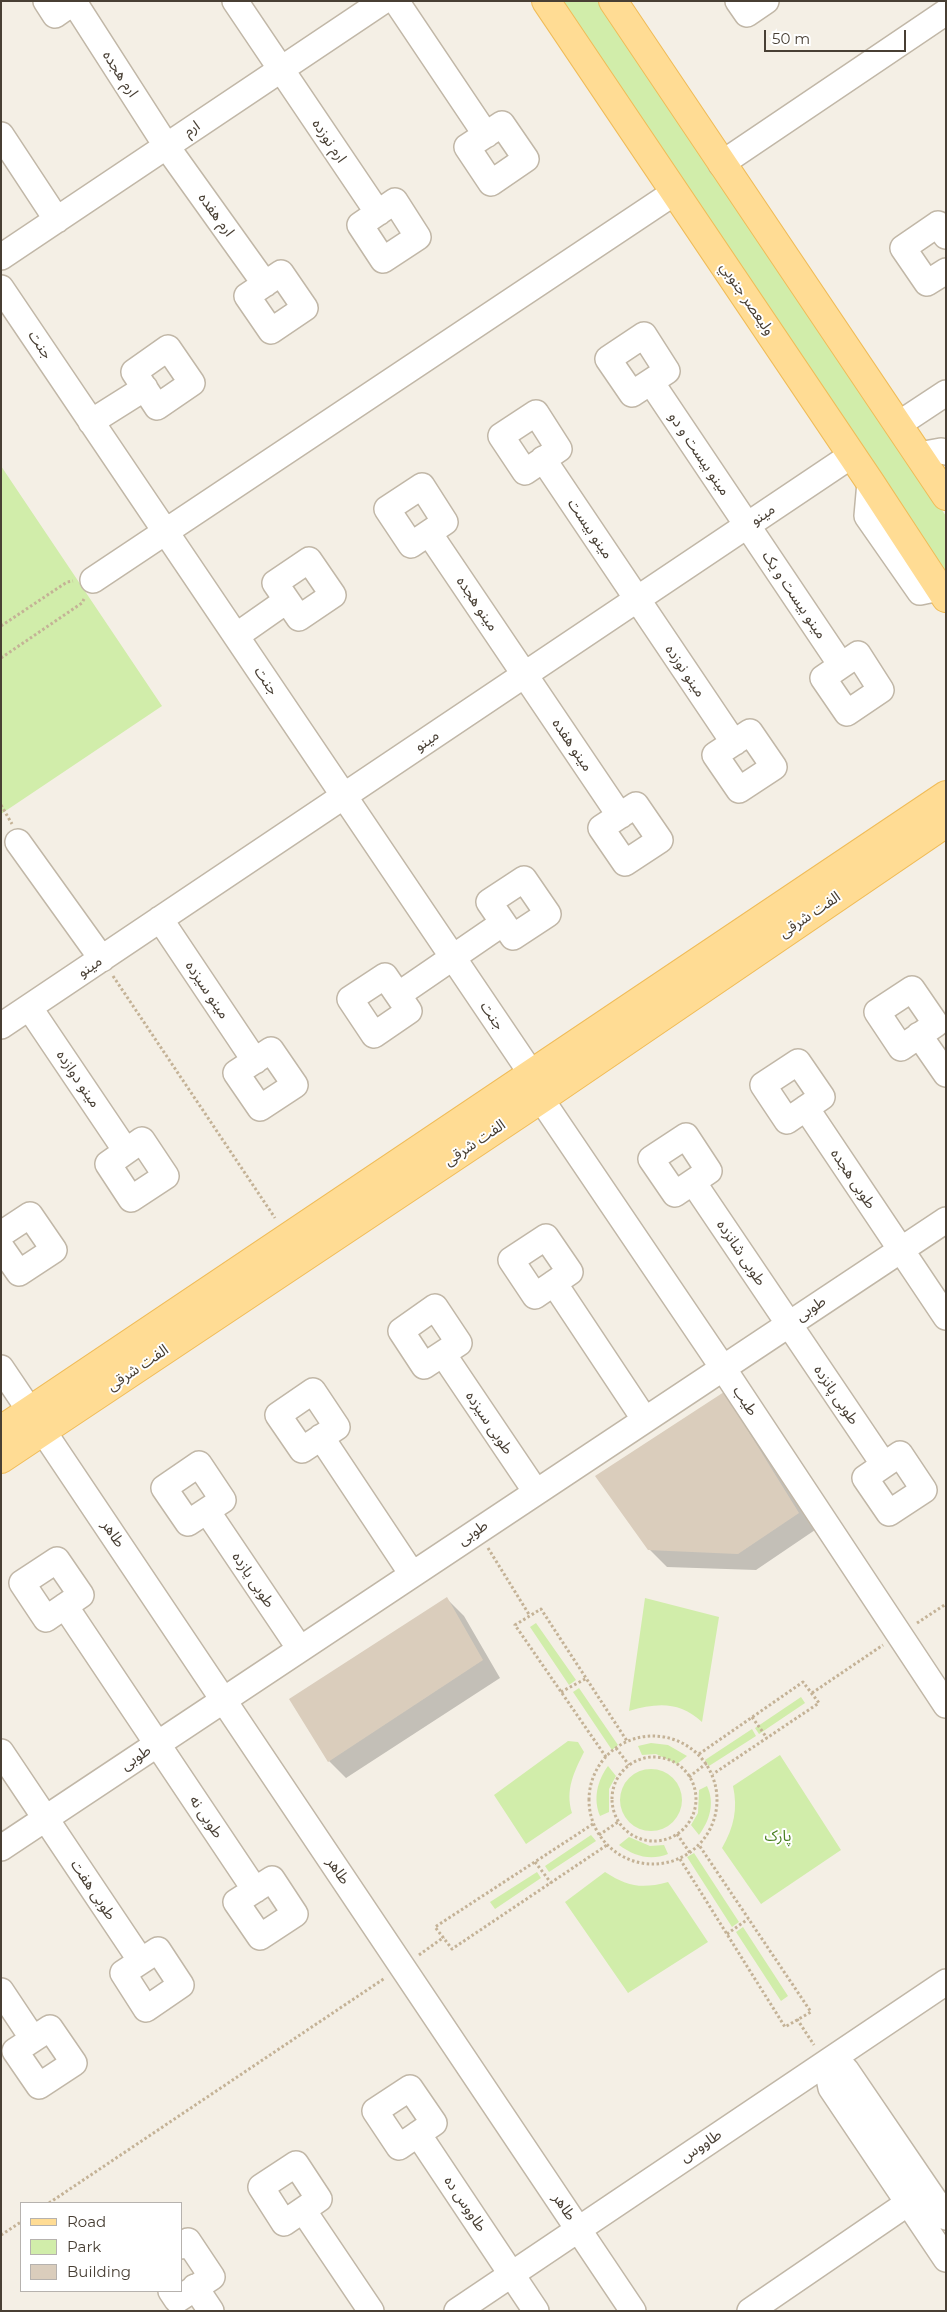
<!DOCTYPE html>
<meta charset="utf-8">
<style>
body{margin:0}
#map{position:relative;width:947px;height:2312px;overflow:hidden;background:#f4efe5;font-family:Montserrat,sans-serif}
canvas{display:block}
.frame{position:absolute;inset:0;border:2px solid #483f34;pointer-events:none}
.legend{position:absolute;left:20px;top:2202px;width:162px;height:90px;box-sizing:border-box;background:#fff;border:1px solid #b6b2ae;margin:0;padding:6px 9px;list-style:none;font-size:15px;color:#483f34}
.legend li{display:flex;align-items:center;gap:10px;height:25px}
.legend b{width:25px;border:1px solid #b6b2ae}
.scale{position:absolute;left:764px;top:30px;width:142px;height:22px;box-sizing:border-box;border:2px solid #483f34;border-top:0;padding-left:6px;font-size:15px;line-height:18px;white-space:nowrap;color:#483f34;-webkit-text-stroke:4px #fff;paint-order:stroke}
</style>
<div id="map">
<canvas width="947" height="2312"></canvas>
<div class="frame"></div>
<ul class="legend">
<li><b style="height:6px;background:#ffdc94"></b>Road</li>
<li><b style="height:14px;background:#d1edaa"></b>Park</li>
<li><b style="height:14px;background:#dacdbc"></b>Building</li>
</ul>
<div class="scale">50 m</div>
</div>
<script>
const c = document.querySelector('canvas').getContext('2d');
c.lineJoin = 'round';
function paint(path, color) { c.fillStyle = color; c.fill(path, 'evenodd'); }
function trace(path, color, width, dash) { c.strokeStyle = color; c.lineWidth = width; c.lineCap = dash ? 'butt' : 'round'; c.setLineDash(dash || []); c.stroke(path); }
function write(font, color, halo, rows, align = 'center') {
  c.font = font + ' Montserrat,"Noto Sans Arabic",sans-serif'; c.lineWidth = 4; c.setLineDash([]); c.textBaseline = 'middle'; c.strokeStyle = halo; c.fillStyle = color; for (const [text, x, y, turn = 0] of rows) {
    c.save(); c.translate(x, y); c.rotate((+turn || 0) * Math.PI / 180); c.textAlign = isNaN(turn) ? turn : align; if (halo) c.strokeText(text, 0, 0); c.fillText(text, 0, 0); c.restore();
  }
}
const green = new Path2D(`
 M 560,1 L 602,1 L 946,516 L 946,580 Z
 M 1,466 L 162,706 L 1,814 Z
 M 645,1598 L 719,1617 L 702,1722 C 679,1701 657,1703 629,1711 Z
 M 536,1623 L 576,1680 L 569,1685 L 530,1627 Z
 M 579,1688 L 618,1745 L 612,1750 L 573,1692 Z
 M 801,1697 L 805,1703 L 759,1734 L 755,1728 Z
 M 752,1729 L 756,1736 L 709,1766 L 705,1760 Z
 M 568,1741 L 578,1742 L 584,1752 C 574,1772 565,1790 572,1813 L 526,1844 L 494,1795 Z
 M 651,1743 L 668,1745 L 687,1756 L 677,1764 L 656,1754 L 642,1755 L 638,1746 Z
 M 780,1755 L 841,1850 L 761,1904 L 722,1848 C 734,1827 738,1809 733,1786 Z
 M 608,1766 L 616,1776 L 609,1789 L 609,1812 L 600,1816 C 593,1799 597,1781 608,1766 Z
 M620 1800a31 31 0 1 1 62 0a31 31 0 1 1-62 0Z
 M 707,1786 C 715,1803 710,1820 699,1835 L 691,1825 L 698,1813 L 699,1790 Z
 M 591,1835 L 596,1841 L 549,1872 L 545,1866 Z
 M 629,1837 L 650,1846 L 664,1845 L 668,1854 C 650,1861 634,1856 619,1845 Z
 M 694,1853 L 739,1922 L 732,1927 L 687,1857 Z
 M 537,1872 L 541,1878 L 495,1909 L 490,1902 Z
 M 605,1872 C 628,1887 642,1889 668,1882 L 708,1942 L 628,1993 L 565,1902 Z
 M 743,1927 L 788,1996 L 781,2001 L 736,1932 Z`);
const shadow = new Path2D(`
 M 724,1393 L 741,1410 L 815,1530 L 756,1570 L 667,1567 L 649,1549 Z
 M 447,1599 L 464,1616 L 500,1678 L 346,1778 L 329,1761 Z`);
const building = new Path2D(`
 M 724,1392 L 799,1513 L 738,1554 L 648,1550 L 595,1476 Z
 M 447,1597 L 483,1660 L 328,1762 L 289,1699 Z`);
const path = new Path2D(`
 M 1,626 L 67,582 L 73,581
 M 1,658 L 82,603 L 84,599
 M 1,805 L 12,824
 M 113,976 L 275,1218
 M 488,1548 L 530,1616
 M 917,1623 L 946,1604
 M 561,1692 L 587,1678
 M 812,1693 L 883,1645
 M 752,1717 L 767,1738
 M589 1800a64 64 0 1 1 128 0a64 64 0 1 1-128 0Z
 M 616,1748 L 629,1765
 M 699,1754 L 803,1682 L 819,1703 L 713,1774
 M 606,1757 L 515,1625 L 541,1609 L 627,1741
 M612 1799a42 42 0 1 1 84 0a42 42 0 1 1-84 0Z
 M 689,1777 L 707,1763
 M 593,1824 L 435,1927 L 452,1949 L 607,1845
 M 677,1834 L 690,1853
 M 599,1835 L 618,1822
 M 680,1859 L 785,2027 L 811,2012 L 699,1845
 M 535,1862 L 551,1883
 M 727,1934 L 748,1919
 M 419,1955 L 444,1937
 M 797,2019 L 814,2045
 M 49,2203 L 385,1978
 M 1,2235 L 21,2222`);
const minor = new Path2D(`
 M 46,1 L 55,15 L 75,1
 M 235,1 L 378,213
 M 396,1 L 486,135
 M 738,1 L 747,14 L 766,1
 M 74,2 L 167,147 L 265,284
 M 502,124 L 526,159 L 491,183 L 467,147 Z
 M 1,135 L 57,220
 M 721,164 L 946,12
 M 395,201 L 418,237 L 383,260 L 360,225 Z
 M 946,236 L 938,224 L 903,248 L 927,283 L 946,271
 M 1,257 L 383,1
 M 281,273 L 305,308 L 271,331 L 247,296 Z
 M 1,288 L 531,1073
 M 644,335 L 667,371 L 632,394 L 608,359 Z
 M 168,348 L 192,383 L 157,407 L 134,372 Z
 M 651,382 L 841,665
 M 536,413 L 559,449 L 525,472 L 501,436 Z
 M 91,422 L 145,388
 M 899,424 L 946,393
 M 919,455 L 941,451 L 946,452
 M 543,459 L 734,743
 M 870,482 L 867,516 L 920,592 L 939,588
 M 422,486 L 445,522 L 411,545 L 387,509 Z
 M 429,533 L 620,816
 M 309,560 L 333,595 L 299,618 L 275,583 Z
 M 93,580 L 675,192
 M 236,636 L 286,601
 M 858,654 L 881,690 L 847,713 L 823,678 Z
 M 750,732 L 774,767 L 739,790 L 715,755 Z
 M 636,805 L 660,840 L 625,863 L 601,828 Z
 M 18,842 L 102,959
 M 524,879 L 548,914 L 513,937 L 489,902 Z
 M 160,919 L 255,1061
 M 385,976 L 409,1011 L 374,1035 L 350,999 Z
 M 912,989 L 936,1024 L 901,1048 L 877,1012 Z
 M 398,995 L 503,923
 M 29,1007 L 126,1151
 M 1,1026 L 852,455
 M 919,1035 L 946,1074
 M 271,1050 L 295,1085 L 260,1108 L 236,1073 Z
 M 798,1062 L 822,1097 L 787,1121 L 763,1085 Z
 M 541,1099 L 723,1368 L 946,1705
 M 806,1108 L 946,1317
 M 686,1136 L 709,1171 L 675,1194 L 651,1159 Z
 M 142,1140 L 166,1176 L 131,1199 L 108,1164 Z
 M 693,1182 L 884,1465
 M 1,1234 L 30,1215 L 54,1250 L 19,1273 L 1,1247
 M 546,1237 L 570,1272 L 535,1296 L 511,1260 Z
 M 554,1283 L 645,1420
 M 435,1307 L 459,1343 L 424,1366 L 401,1331 Z
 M 443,1354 L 536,1492
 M 1,1368 L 30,1411
 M 313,1391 L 337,1427 L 302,1450 L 278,1415 Z
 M 43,1431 L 633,2311
 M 321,1437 L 412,1574
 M 900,1454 L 924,1490 L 889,1513 L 865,1478 Z
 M 199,1464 L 223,1500 L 188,1523 L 164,1488 Z
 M 207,1511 L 300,1649
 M 57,1560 L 81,1595 L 46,1619 L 22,1583 Z
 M 65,1606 L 255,1890
 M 1,1752 L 141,1961
 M 1,1848 L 946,1220
 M 272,1879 L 295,1914 L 260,1937 L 236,1902 Z
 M 158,1950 L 181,1985 L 146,2009 L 123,1973 Z
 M 1,1991 L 33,2039
 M 50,2028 L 74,2063 L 39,2086 L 15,2051 Z
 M 826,2063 L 831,2088 L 946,2259
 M 826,2063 L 846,2070 L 946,2217
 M 410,2088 L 434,2123 L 399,2147 L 375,2111 Z
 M 418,2134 L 536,2311
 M 296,2164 L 319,2199 L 284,2223 L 261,2187 Z
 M 303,2210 L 371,2311
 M 195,2287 L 211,2311
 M 171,2291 L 177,2300 L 212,2277 L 188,2241 L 181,2246
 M 457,2311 L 946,1982
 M 750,2311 L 908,2203`);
const major = new Path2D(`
 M 546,1 L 870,482 L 946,598
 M 613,1 L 946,496
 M 1,1430 L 946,795
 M 1,1459 L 541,1099 L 946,823`);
const streetNames = [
 ["ارم هجده",120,74,57],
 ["ارم",192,129,-34],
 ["ارم نوزده",329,141,56],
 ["ارم هفده",216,215,54],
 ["وليعصر جنوبي",747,299,56],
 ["جنت",40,345,56],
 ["مینو بیست و دو",699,454,56],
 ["مینو",763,515,-34],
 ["مینو بیست",590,529,56],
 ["مینو بیست و یک",794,595,56],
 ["مینو هجده",477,604,56],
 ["مینو نوزده",685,671,56],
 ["جنت",266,681,56],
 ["مینو",427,741,-34],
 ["مینو هفده",572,745,56],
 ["الفت شرقی",810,915,-34],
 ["مینو",90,967,-34],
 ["مینو سیزده",207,990,56],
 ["جنت",492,1016,56],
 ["مینو دوازده",78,1079,56],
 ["الفت شرقی",475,1143,-34],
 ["طوبی هجده",853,1179,56],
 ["طوبی شانزده",741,1253,56],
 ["طوبی",811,1309,-34],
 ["الفت شرقی",138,1368,-34],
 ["طوبی پانزده",836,1395,56],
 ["طیب",745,1401,57],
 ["طوبی سیزده",489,1423,56],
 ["طوبی",473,1533,-34],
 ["طاهر",113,1534,56],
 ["طوبی یازده",253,1580,56],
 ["طوبی",136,1758,-34],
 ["طوبی نه",206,1817,56],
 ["طاهر",338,1871,56],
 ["طوبی هفت",93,1890,56],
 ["طاووس",701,2146,-34],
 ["طاووس ده",465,2204,56],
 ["طاهر",564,2207,56]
];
const parkNames = [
 ["پارک",778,1837]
];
paint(green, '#d1edaa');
paint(shadow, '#0003');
paint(building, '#dacdbc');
trace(minor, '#c1b7a7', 28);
trace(major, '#f0bc58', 30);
trace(path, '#c4b296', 3, [2.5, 2.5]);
trace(minor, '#fff', 25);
trace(major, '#ffdc94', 28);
write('15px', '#483f34', '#fff', streetNames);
write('15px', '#498021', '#fff', parkNames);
</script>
